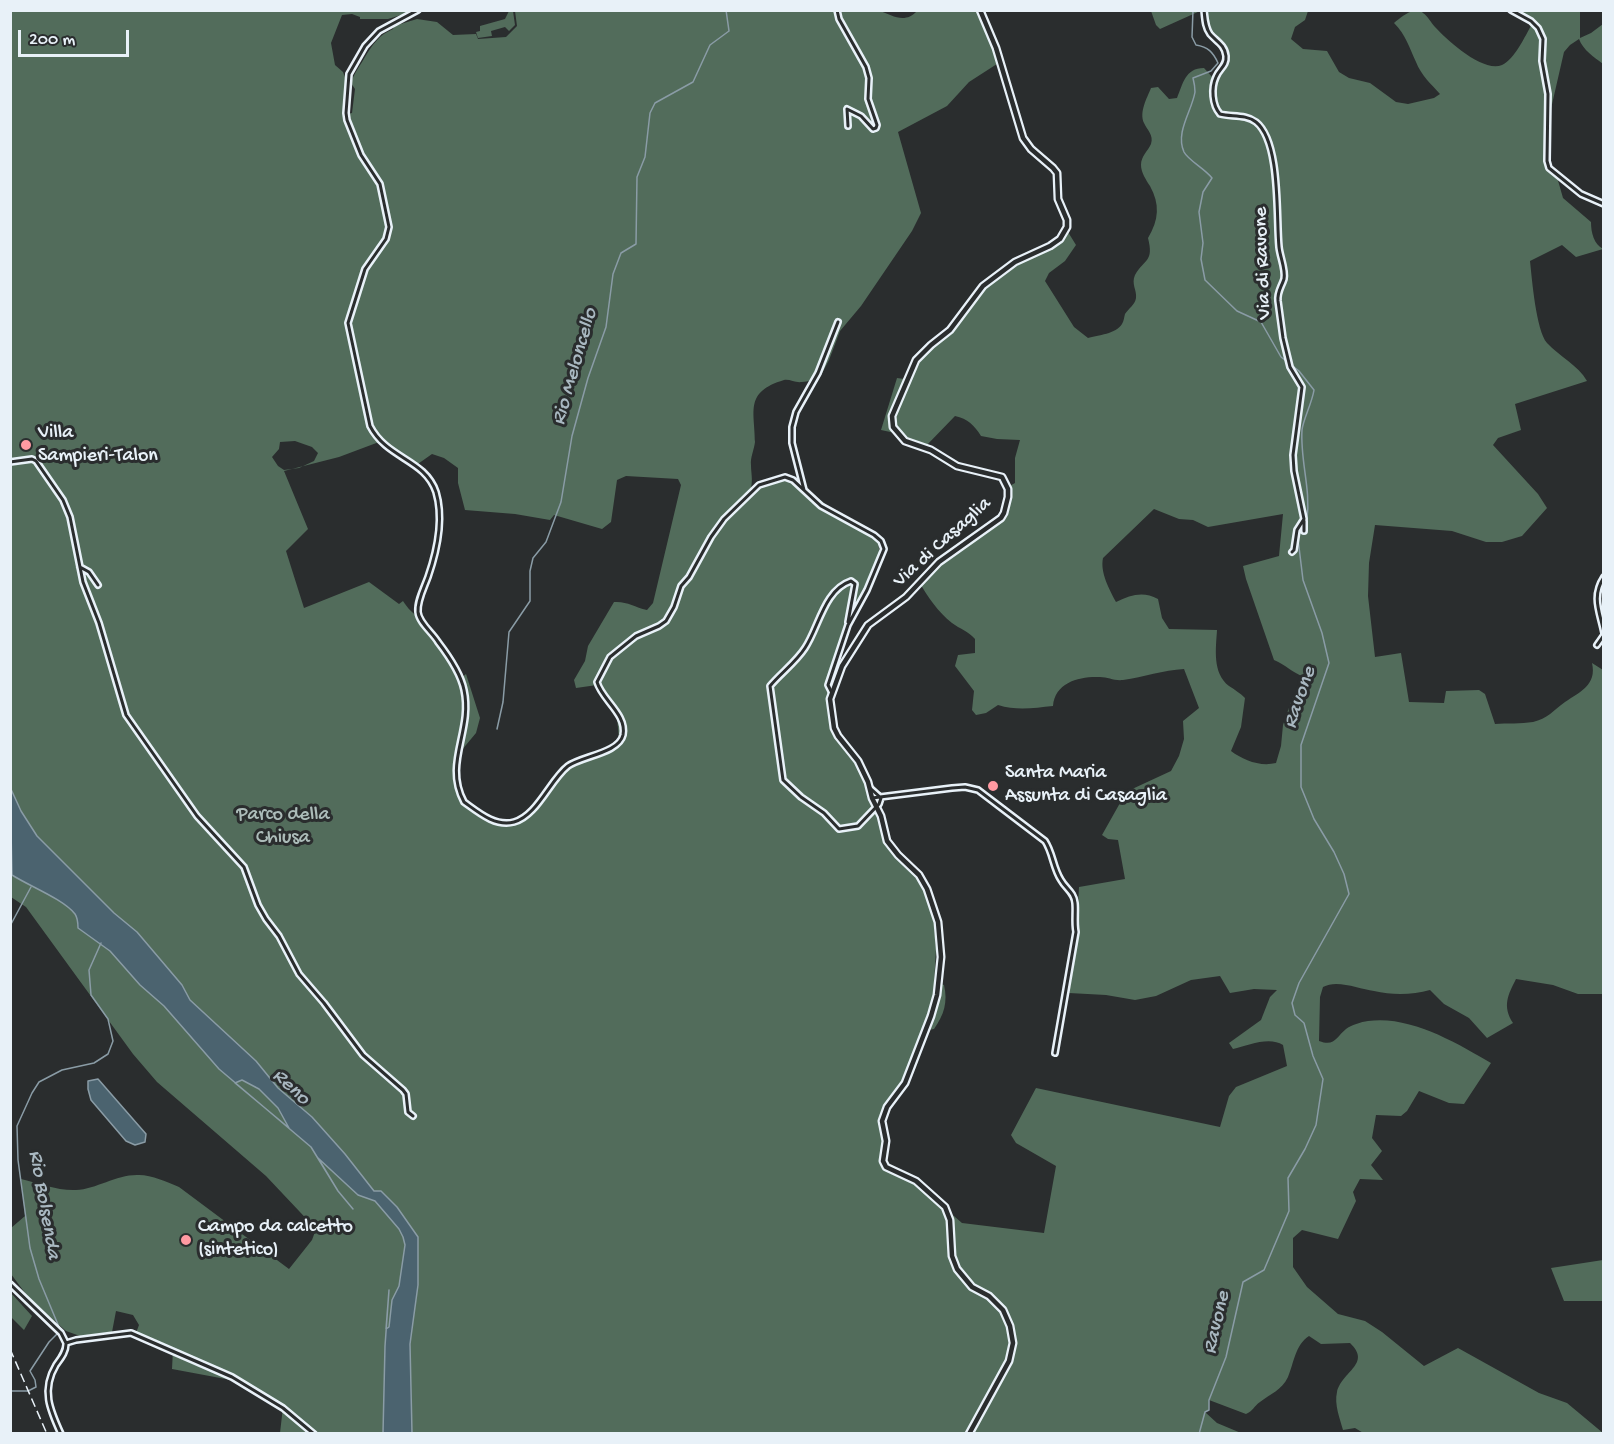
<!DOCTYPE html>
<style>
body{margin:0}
#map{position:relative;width:1614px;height:1444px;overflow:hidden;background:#2a2d2e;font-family:"Gochi Hand",sans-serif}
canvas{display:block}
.frame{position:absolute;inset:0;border:12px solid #e8f1f8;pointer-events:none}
.scale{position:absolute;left:18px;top:30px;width:111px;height:27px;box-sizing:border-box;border:3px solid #e8f1f8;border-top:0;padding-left:8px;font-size:18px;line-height:21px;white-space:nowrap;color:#e8f1f8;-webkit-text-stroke:4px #2a2d2e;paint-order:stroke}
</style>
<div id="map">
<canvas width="1614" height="1444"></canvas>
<div class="frame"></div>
<div class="scale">200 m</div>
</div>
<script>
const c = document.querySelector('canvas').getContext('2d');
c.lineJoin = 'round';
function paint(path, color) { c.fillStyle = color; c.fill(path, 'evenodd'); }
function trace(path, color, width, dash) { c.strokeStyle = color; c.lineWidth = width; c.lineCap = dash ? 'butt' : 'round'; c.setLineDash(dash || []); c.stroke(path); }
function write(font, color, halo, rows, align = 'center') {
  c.font = font + ' "Gochi Hand",sans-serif'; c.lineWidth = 6; c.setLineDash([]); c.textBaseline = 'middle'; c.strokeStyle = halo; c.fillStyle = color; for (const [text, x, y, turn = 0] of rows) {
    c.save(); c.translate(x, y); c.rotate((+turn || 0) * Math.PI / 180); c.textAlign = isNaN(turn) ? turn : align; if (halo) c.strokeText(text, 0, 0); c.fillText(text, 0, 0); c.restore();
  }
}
const green = new Path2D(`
 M 878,10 C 893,16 905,24 917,11 L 980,11 L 1000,62 L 969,82 L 947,106 L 898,132 L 921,213 L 912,231 L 861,306 L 840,331 L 829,360 L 820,377 C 814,379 808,382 802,382 C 795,383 790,379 784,380 C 744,392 755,411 755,442 C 754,450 750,458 751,465 C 751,473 753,479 751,488 L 781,477 L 785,478 L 790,476 L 839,515 L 878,540 L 881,565 L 857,606 L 835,658 L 830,692 L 837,740 L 852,751 L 895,849 L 925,878 L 933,911 L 936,949 L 934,985 L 938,983 L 944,985 C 948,1002 944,1015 934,1029 L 923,1031 L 916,1058 L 883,1116 L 887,1131 L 882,1163 L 924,1184 L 947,1210 L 962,1223 L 1044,1233 L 1056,1166 L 1016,1143 L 1011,1135 L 1036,1088 L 1220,1127 L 1229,1096 L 1236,1087 L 1287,1066 L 1283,1045 C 1270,1036 1248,1045 1233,1049 L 1229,1043 L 1261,1020 L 1270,997 L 1277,990 L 1254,989 L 1230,993 L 1220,976 L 1191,980 L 1156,996 L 1135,1000 L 1106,995 L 1069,993 L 1075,957 L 1079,887 L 1125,879 L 1118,840 L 1108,839 L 1102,835 L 1120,803 L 1130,790 L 1171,771 L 1179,756 L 1184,739 L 1183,721 L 1199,708 L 1184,669 C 1163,670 1144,677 1123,680 C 1114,681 1108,677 1100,677 C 1080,676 1055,682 1053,706 C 1034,708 1017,711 998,705 L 986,713 L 976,715 L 972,710 L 974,691 L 955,666 L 958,655 L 975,653 L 975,639 C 968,631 960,629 952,623 C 938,612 928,597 919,582 L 953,548 L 993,522 L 1003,513 L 1006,502 L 1006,488 L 1015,483 L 1015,458 L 1020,440 L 997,439 L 981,436 C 974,425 968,419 955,416 L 925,447 L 904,441 L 895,433 L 881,430 L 897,378 L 911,380 L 919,357 L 947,335 L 978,294 L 992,281 L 1031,251 L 1042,250 L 1058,241 L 1068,232 L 1076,245 L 1065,261 L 1049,273 L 1045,281 L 1074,327 L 1088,338 C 1098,335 1116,334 1122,324 C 1124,321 1124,317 1125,314 C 1128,309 1135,305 1136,298 C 1137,290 1131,284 1135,275 C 1145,258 1154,262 1148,238 C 1159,220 1160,204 1150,186 C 1146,180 1141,172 1141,165 C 1141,156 1148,151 1151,144 C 1154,135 1147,130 1144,123 C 1139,112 1147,98 1151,88 L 1158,87 L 1169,99 L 1177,98 C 1183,84 1185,68 1204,68 L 1213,78 L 1226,63 L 1227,54 L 1217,37 L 1208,29 L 1203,11 L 1308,11 L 1305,20 L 1295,27 L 1291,39 L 1303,49 L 1327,51 L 1339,72 L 1349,78 L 1370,83 L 1396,102 L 1408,104 L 1434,98 L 1440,94 C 1431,84 1421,75 1416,62 C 1409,47 1406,35 1394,23 C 1400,18 1407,12 1414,11 C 1416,10 1422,11 1423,13 C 1428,16 1431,23 1435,27 C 1447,40 1483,73 1502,65 C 1515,59 1525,36 1532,24 L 1512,11 L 1580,11 L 1580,38 L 1591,33 L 1603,24 L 1603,64 C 1594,57 1583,50 1579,39 L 1570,45 L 1564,52 L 1550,113 L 1545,154 L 1548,168 L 1557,177 L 1563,198 L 1591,222 C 1591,233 1594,244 1603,249 L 1576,257 L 1562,245 L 1530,261 C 1532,279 1536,330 1547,343 C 1560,357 1578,365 1587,381 L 1515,404 L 1521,430 L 1498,438 L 1493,445 L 1538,494 L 1547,508 L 1522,536 L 1502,542 L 1486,542 L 1452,531 L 1375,525 L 1369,563 L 1368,596 L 1375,657 L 1401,653 L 1409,702 L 1444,703 L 1446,691 L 1479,690 L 1485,694 L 1495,724 C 1507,723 1521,724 1533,722 C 1547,719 1554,710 1565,702 C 1580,692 1597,685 1592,663 L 1603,670 L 1603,994 L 1578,994 L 1553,985 L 1516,979 C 1508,995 1502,1006 1513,1023 L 1487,1038 L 1469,1018 L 1444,1004 L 1430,990 C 1412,995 1392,995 1374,991 C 1359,989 1337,979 1323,987 L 1320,997 L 1319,1041 C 1335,1047 1336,1037 1346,1029 C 1351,1025 1361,1022 1368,1021 C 1410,1015 1457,1043 1491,1063 L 1464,1104 L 1449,1103 L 1419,1091 L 1407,1111 L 1401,1116 L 1376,1115 L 1372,1138 L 1382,1151 L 1371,1165 L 1383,1180 L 1360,1179 L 1353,1192 L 1356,1201 L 1338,1239 L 1302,1230 L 1293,1238 L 1293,1267 L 1307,1287 L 1338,1314 L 1365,1321 L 1382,1332 L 1424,1366 L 1458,1348 L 1539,1393 L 1567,1403 L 1603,1433 L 1365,1434 L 1355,1428 L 1343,1430 C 1340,1419 1334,1404 1337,1392 C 1342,1371 1372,1364 1350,1343 L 1321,1344 L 1309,1336 C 1295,1345 1294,1363 1288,1377 C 1282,1390 1270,1394 1260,1402 C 1254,1406 1253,1411 1246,1414 L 1209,1400 L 1209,1410 L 1205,1412 L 1217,1423 L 1241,1433 L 280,1433 L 283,1407 L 231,1380 L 172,1369 L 173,1349 L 136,1333 L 139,1325 L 133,1315 L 116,1311 L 112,1332 L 80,1336 L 66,1331 L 28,1297 L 11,1274 L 11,1228 L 25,1216 L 21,1179 C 37,1183 59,1191 76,1190 C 97,1189 117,1174 139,1175 C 152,1175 167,1182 179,1187 L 289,1269 L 312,1240 L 316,1229 L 266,1176 L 157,1082 L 133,1054 L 26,907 L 11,897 L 11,11 L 414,11 L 388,19 L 360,19 L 360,17 L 352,14 L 342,15 L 331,43 L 335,65 L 343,72 L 346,80 L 346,114 L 352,113 L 355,89 L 351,83 C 354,73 360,66 365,57 C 373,44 379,35 393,29 L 394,26 L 417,19 L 437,22 L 453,35 L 476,34 L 478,39 L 506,37 L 517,26 L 515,11 ZM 295,441 L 312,447 L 318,453 L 314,461 L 299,468 L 284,470 L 278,466 L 272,457 L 279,449 L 280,442 ZM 379,442 L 415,466 L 432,454 L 444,458 L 458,468 L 458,483 L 465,510 L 515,514 L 550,520 L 554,515 L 602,529 L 611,522 L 617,480 L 626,476 L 678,479 L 681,485 L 653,603 L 647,610 C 634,607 627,601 614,602 L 588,646 L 585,661 L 574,680 L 576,688 L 597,685 L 599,675 L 599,689 L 616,707 L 619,739 L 600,754 L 567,764 L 521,821 L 506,824 L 482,814 L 462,798 L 456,757 L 476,733 L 480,718 L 466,674 L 458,681 C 448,660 436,636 420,619 C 413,613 408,609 403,601 L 399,604 L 369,582 L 304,608 L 286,551 L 308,529 L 284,471 L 339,457 ZM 1154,509 L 1179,519 L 1193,520 L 1208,527 L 1283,514 L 1279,556 L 1243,566 L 1246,579 L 1274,660 C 1286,665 1293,673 1304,677 L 1292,699 L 1283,725 L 1281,746 L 1276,763 C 1260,767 1243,760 1231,751 L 1241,727 L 1245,698 C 1240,693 1235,690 1229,686 C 1212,673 1216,648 1217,630 L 1169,629 L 1162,618 L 1158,599 C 1143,591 1131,595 1116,602 C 1109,589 1100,572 1103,558 Z
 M 509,11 L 513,11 L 515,25 L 509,31 L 505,27 L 491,31 L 492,36 L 478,38 L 476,32 L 480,31 L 480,26 L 505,19 Z
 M 1151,11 L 1200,11 L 1160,29 L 1156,25 Z
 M 1603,1260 L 1603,1301 L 1564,1301 L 1551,1268 Z
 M 11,1293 L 32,1316 L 24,1330 L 11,1317 Z`);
const water = new Path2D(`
 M 10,787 L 21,811 L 37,836 L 114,913 L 137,932 L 182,985 L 190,1000 L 256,1061 L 278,1088 L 312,1117 L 345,1154 L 374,1191 L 381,1191 L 397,1207 L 418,1237 L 418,1285 L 410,1344 L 412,1433 L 383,1433 L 385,1346 L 389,1290 L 386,1329 L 389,1327 L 392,1300 L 399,1286 L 405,1245 L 403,1237 L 399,1229 L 375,1201 L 358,1195 L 318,1158 L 338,1191 L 353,1209 L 338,1191 L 311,1147 L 219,1069 L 164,1006 L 140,985 L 110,951 L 78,928 C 78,924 77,917 75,914 C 63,899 29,886 12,875 ZM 242,1080 L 259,1089 L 278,1108 L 289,1128 L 235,1083 Z
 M 98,1079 L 146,1134 L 145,1142 L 135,1145 L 126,1141 L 91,1100 L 88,1089 L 88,1081 Z`);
const stream = new Path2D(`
 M 1193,10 L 1192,37 L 1196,45 C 1208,47 1213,52 1218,63 L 1211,71 L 1193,78 C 1194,82 1195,88 1195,92 C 1192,111 1175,132 1184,152 C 1188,160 1205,169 1212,178 L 1203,192 L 1199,212 L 1203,243 L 1201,259 L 1205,280 L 1237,311 L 1261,322 L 1281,357 L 1299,371 L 1314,390 C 1312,403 1303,420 1302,430 C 1300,460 1311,489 1307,519 C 1305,526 1299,531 1298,539 L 1303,580 L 1322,633 L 1329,663 L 1301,745 L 1301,787 L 1314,819 L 1334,852 L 1344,874 L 1349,894 L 1299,983 L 1292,1003 L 1295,1015 L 1304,1023 L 1313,1056 L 1323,1079 L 1316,1125 L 1305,1149 L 1288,1178 L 1289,1211 L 1264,1270 L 1243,1282 L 1226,1357 L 1209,1400 L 1209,1410 L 1205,1412 L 1199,1434
 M 497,729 L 503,702 L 509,632 L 530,601 L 530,571 L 533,558 L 546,542 L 561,502 L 572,436 L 588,378 L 606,327 L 613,274 L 621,253 L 636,244 L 637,177 L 645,157 L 650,113 L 655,103 L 693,82 L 710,45 L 729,31 L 726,10
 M 10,926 L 31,887
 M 59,1327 L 39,1279 L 30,1248 L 18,1160 L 17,1126 L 32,1093 L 39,1082 L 62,1070 L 94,1063 L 108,1054 L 113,1041 L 108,1019 L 91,995 L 89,970 L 101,943
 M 10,1391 L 28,1391 L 36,1387 L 35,1380 L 30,1371 L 49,1342 L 57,1334`);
const street = new Path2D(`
 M 418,10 L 379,31 L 365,46 L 349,74 L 346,113 L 347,120 L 361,155 L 380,184 L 389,227 L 386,239 L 365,269 L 348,323 L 370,426 C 387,459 425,459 436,492 C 444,519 437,551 428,577 C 424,588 417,601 418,612 C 419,623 433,633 438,642 C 448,655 461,675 464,690 C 473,731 443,763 464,802 C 478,812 495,827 514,822 C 537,816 550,780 568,766 C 582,756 619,753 623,735 C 627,714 602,700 597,682 L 610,657 L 636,636 L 659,626 L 666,621 L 674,607 L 681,586 L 689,577 L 711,537 L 724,519 L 759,485 L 785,477 L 793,480 L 821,506 L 874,535 L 881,541 L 884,549 L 867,590 L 848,625 L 828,685 L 832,693
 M 837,10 L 839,19 L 866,67 L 869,78 L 868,99 L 877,125 L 876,128 L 873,129 L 861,116 L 847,109 L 848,126
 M 1204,10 C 1205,19 1205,27 1210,34 C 1216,41 1225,45 1226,56 C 1227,66 1219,69 1216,77 C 1211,88 1212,105 1220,114 C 1231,117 1246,114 1256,122 C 1281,142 1276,217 1279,247 C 1280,257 1286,270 1284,279 C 1281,288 1277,292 1278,301 L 1283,338 L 1290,367 L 1302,387 L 1293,455 L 1294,471 L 1304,519 L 1297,530 L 1294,550 L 1292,552
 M 1511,10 L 1531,21 L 1538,28 L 1543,39 L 1542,61 L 1548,94 L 1547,161 L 1549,168 L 1581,194 L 1604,204
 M 10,462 L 32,459 L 36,461 L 63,500 L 70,517 L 83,582 L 99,623 L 126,715 L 197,816 L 244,867 L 258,905 L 266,919 L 279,936 L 299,974 L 324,1003 L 363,1055 L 403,1090 L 406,1094 L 408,1112 L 413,1116
 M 804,490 L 792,443 L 792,427 L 796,412 L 818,373 L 838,322
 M 1304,521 L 1304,531
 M 80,567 L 89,572 L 98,585
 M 1604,577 C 1591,597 1600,612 1604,633
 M 848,622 L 855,584 L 851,581 C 824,590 819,627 805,648 C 796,662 781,673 770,686 L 783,780 L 801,797 L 824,813 L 839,829 L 858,826 L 879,804 L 881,798
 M 1597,645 L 1604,635
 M 870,788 L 881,798
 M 872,798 L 952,788 L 965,787 L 978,790 L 1045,841 C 1053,853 1053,868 1061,880 C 1066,889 1074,892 1075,903 C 1076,912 1074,922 1076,932 L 1055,1053
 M 10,1284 L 61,1333 L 66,1343
 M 66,1343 L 76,1340 L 131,1333 L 232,1377 L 283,1408 L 314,1434
 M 61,1434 C 50,1410 41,1390 56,1365 C 61,1358 66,1352 66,1344`);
const secondary = new Path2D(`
 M 969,1434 L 1009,1361 L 1013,1343 L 1010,1326 L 1003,1310 L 989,1296 L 972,1287 L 957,1269 L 952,1256 L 950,1220 L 945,1207 L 916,1181 L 886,1167 L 883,1161 L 886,1141 L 882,1121 L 887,1107 L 905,1083 L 931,1016 L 937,995 L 941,957 L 938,922 L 927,889 L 919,875 L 898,855 L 887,841 L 881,816 L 872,798 L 868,782 L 858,761 L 838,736 L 834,728 L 830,699 L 842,666 L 868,625 L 906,597 L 939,562 L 1001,518 L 1004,513 L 1008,497 L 1008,489 L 1002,477 L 957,466 L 931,450 L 905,441 L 893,427 L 892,416 L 916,360 L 931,345 L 950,330 L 983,286 L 1015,262 L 1050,246 L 1060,239 L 1067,227 L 1067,220 L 1058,199 L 1057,173 L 1053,168 L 1031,149 L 1023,138 L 996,48 L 980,10`);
const rail = new Path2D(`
 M 10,1349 L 47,1434`);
const markers = [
 [26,445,6,"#ff9aa2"],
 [993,786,6,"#ff9aa2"],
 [186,1240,6,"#ff9aa2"]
];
const streetNames = [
 ["Via di Ravone",1264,263,-92],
 ["Via di Casaglia",943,543,-42]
];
const poiNames = [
 ["Villa",38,434],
 ["Sampieri-Talon",38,457],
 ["Santa Maria",1005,774],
 ["Assunta di Casaglia",1005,797],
 ["Campo da calcetto",198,1228],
 ["(sintetico)",198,1251]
];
const parkNames = [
 ["Parco della",283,816],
 ["Chiusa",283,839]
];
const waterNames = [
 ["Rio Meloncello",576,367,-74],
 ["Ravone",1301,698,-71],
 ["Reno",290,1088,43],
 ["Rio Bolsenda",43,1205,80],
 ["Ravone",1218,1323,-77]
];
paint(green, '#526c5b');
paint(water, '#4b636f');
trace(water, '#8a9ca6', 1.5);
trace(stream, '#8a9ca6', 1.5);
trace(street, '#e8f1f8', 8);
trace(secondary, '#e8f1f8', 9);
trace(street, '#2a2d2e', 3);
trace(secondary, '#2a2d2e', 4.5);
trace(rail, '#e8f1f8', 1.5, [9, 4.5]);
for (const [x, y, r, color] of markers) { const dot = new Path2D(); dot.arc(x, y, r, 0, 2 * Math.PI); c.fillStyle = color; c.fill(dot); trace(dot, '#2a2d2e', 2); }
write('20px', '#e8f1f8', '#2a2d2e', streetNames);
write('20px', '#e8f1f8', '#2a2d2e', poiNames, 'left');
write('20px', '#acbcb9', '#2a2d2e', parkNames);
write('italic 21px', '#a9b8c1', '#2a2d2e', waterNames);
</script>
